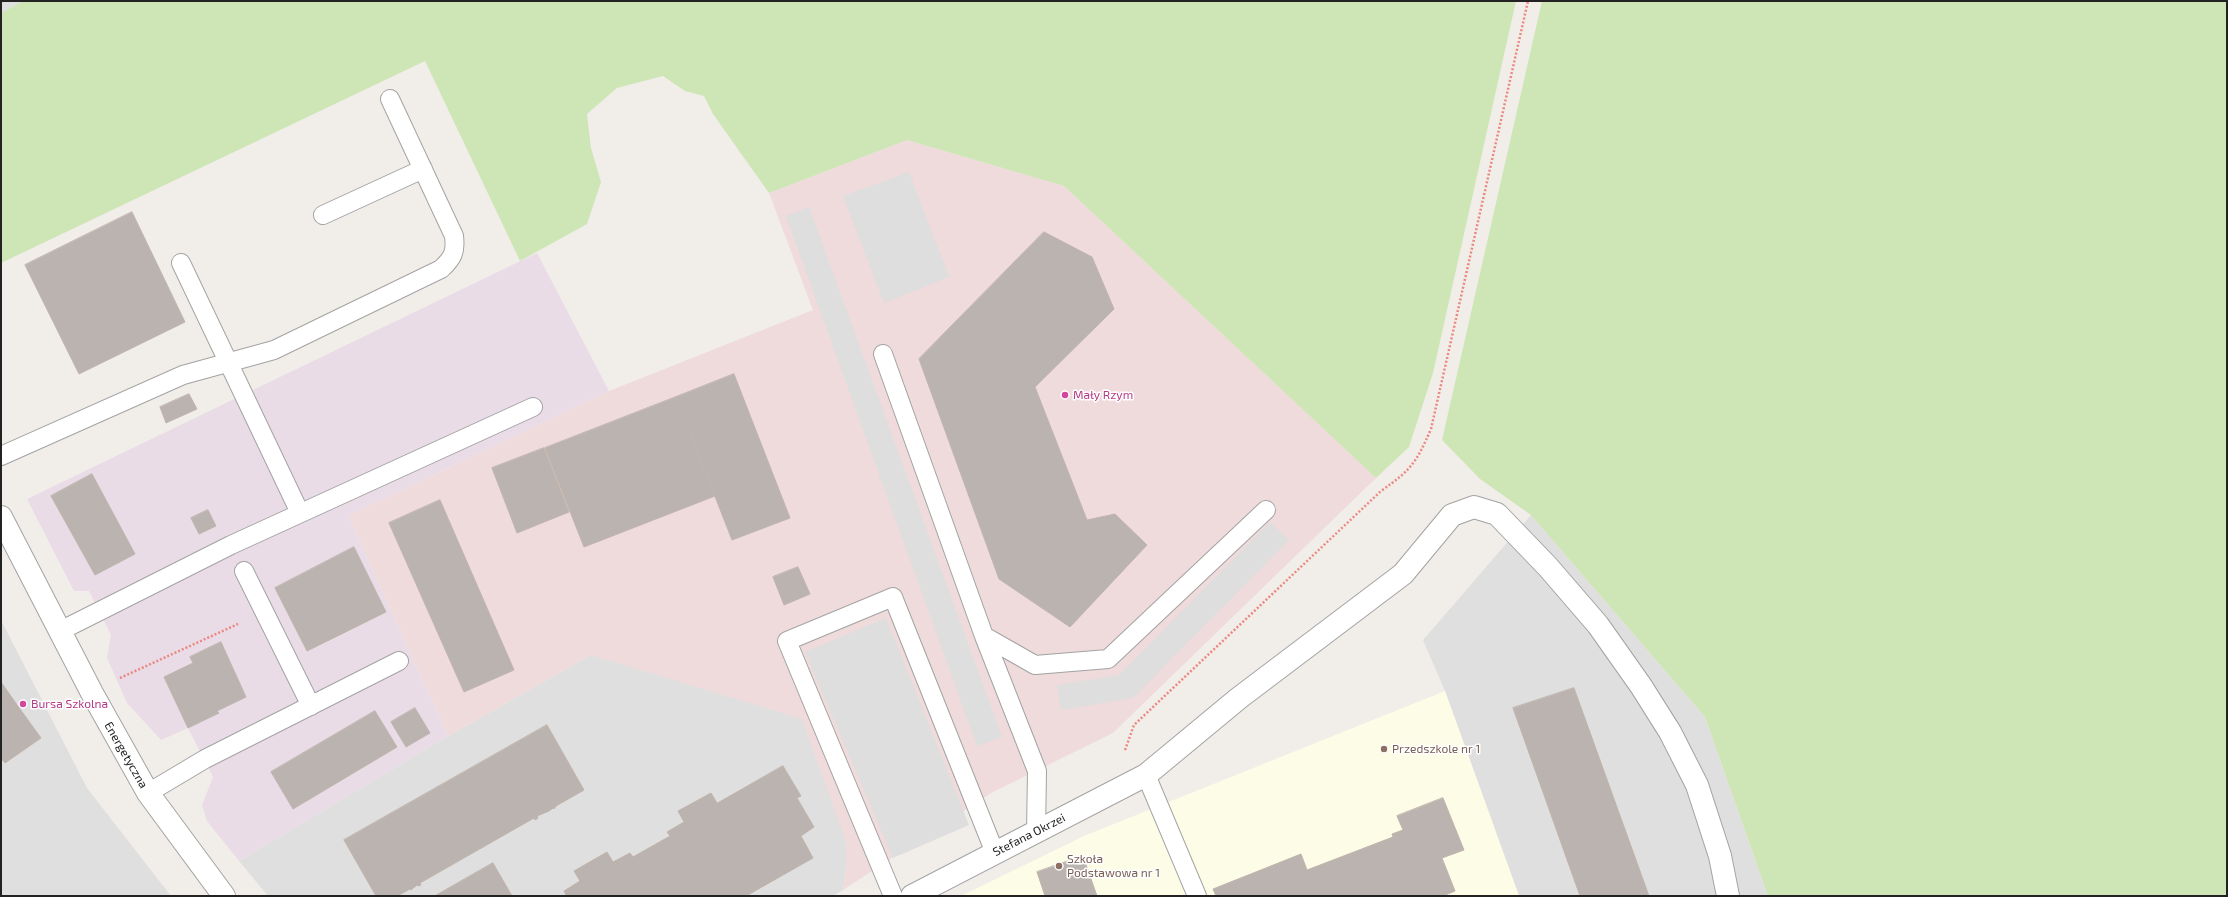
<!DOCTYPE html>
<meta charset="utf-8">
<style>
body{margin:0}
#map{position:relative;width:2228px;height:897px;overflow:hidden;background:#f1eeea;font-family:"Exo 2",sans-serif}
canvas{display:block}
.frame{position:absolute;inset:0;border:2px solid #222;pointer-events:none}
</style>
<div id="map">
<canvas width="2228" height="897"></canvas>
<div class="frame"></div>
</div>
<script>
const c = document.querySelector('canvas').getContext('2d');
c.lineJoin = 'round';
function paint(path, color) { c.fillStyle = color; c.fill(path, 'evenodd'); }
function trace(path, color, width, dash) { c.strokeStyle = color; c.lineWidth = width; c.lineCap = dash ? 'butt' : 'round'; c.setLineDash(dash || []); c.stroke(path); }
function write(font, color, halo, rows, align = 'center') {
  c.font = font + ' "Exo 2",sans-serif'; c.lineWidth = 3; c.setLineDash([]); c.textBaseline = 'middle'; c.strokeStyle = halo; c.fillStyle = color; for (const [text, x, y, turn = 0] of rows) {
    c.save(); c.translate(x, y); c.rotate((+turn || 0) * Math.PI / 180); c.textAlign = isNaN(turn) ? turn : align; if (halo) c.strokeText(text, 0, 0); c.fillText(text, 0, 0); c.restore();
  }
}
const residential = new Path2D(`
 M 1,1 L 23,1 L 1,13 Z
 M 1531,515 L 1705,717 L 1768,896 L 1519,896 L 1445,691 L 1423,640 Z
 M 1,620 L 87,788 L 171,896 L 1,896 Z
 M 591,655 L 699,684 L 803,719 L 830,790 L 846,842 L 846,869 L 843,890 L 833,896 L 268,896 L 239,861 L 448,736 Z`);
const commercial = new Path2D(`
 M 907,140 L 1064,186 L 1376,478 L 1113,733 L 991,793 L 843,890 L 846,869 L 846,842 L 802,719 L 591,655 L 448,736 L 348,516 L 609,391 L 813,310 L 769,193 Z`);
const industrial = new Path2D(`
 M 537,253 L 609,391 L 348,516 L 448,736 L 239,861 L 207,821 L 202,805 L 213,777 L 188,728 L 161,740 L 127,703 L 107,658 L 111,635 L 89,591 L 74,591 L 27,499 Z`);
const education = new Path2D(`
 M 1445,691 L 1519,896 L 961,896 L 1084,836 Z`);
const grass = new Path2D(`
 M 23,1 L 1516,1 L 1433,373 L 1409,447 L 1376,478 L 1064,186 L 907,140 L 769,193 L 713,114 L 704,96 L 685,91 L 663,76 L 617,88 L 587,114 L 591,148 L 601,182 L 587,224 L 520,261 L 425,61 L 1,263 L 1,13 Z
 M 1542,1 L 2227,1 L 2227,896 L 1768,896 L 1705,717 L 1531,515 L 1480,479 L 1442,440 Z`);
const parking = new Path2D(`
 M 909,172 L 949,277 L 884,303 L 843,196 Z
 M 809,207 L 1002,737 L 977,746 L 786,216 Z
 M 1270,522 L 1289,540 L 1133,698 L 1061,710 L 1057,685 L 1119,675 Z
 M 886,618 L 969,825 L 893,858 L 805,652 Z`);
const building = new Path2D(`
 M 132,212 L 185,322 L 79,374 L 25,265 Z
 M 1044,232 L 1092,257 L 1114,309 L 1035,387 L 1087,520 L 1115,514 L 1147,545 L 1070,627 L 999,579 L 919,359 Z
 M 734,374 L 790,518 L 732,540 L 676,397 Z
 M 189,394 L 197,409 L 166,423 L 160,407 Z
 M 676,397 L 715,496 L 584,547 L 545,448 Z
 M 544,448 L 569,512 L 517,533 L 492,468 Z
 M 92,474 L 135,554 L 95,575 L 51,496 Z
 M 440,500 L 514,670 L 464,692 L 389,523 Z
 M 208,510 L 216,526 L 199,534 L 191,518 Z
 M 354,547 L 386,612 L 307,651 L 275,588 Z
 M 798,567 L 810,594 L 784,605 L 773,577 Z
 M 221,642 L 246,697 L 217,711 L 219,713 L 188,728 L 164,677 L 193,663 L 190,657 Z
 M 1,682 L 20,709 L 1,723 Z
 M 1574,688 L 1649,896 L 1580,896 L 1513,708 Z
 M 415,708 L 430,733 L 406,747 L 391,722 Z
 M 20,709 L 41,738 L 5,763 L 1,758 L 1,723 Z
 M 375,711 L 397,747 L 293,809 L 271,772 Z
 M 547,725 L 584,790 L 556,806 L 554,809 L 553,808 L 549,811 L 537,816 L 538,818 L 535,820 L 534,818 L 420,883 L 421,885 L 418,886 L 417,885 L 411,890 L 410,889 L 397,896 L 376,896 L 344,840 Z
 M 783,766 L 801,796 L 797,798 L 814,827 L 801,836 L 813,858 L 746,896 L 565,896 L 566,895 L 564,891 L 580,881 L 574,871 L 607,852 L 613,862 L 630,853 L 633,857 L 670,836 L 667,832 L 684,822 L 678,811 L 711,793 L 717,803 Z
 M 1443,798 L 1464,850 L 1442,858 L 1455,891 L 1443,896 L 1216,896 L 1213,889 L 1301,854 L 1307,870 L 1393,837 L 1392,834 L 1403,830 L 1397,816 Z
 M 1083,856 L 1097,896 L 1045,896 L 1037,872 Z
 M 493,863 L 512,896 L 435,896 Z`);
const path = new Path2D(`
 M 120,678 L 238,624
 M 1125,750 L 1134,725 L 1381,491 C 1412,469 1416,463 1431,429 L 1528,1`);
const service = new Path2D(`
 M 323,215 L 423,169
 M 181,263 L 300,513
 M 883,354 L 984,636 L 1037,771 L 1036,832
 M 1,456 L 183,375 L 274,350 L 441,269 C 453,258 456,252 454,236 L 390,99
 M 244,571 L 311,706
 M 60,631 L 231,545 L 533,407
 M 984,636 L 1035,665 L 1108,659 L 1266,510
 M 1146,775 L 1197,896
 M 148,793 L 205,759 L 399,661
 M 893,896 L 787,641 L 893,597 L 995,853`);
const minor = new Path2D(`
 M 1,517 L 92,693 L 148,793 L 224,896
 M 912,896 L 1146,775 L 1239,698 L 1403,574 L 1452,515 L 1474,507 L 1497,514 L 1548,567 L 1598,625 L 1641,686 L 1670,732 L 1697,785 L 1720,856 L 1728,896`);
const markers = [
 [1065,395,4,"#d1479c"],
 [23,704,4,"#d1479c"],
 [1384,749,4,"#8d6e63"],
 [1059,866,4,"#8d6e63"]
];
const hotelNames = [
 ["Mały Rzym",1073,395],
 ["Bursa Szkolna",31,704]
];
const educationNames = [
 ["Przedszkole nr 1",1392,749],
 ["Szkoła",1067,859],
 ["Podstawowa nr 1",1067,873]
];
const streetNames = [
 ["Energetyczna",126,755,60],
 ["Stefana Okrzei",1029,835,-27]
];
paint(residential, '#e0dfdf');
paint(commercial, '#efdbdb');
paint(industrial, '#e9dce7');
paint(education, '#fcfce7');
paint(grass, '#cee5b6');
paint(parking, '#dedede');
paint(building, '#bab3af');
trace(building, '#c1b5ad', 1);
trace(service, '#a3a3a3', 20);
trace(minor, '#a3a3a3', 24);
trace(path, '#ec8780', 2.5, [2, 2]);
trace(service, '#fff', 18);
trace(minor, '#fff', 22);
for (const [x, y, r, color] of markers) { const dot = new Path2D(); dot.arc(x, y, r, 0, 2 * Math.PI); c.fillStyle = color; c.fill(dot); trace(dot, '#fff', 1.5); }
write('12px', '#b23c85', '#fff', hotelNames, 'left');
write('12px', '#785e54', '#fff', educationNames, 'left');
write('12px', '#222', '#fff', streetNames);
</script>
